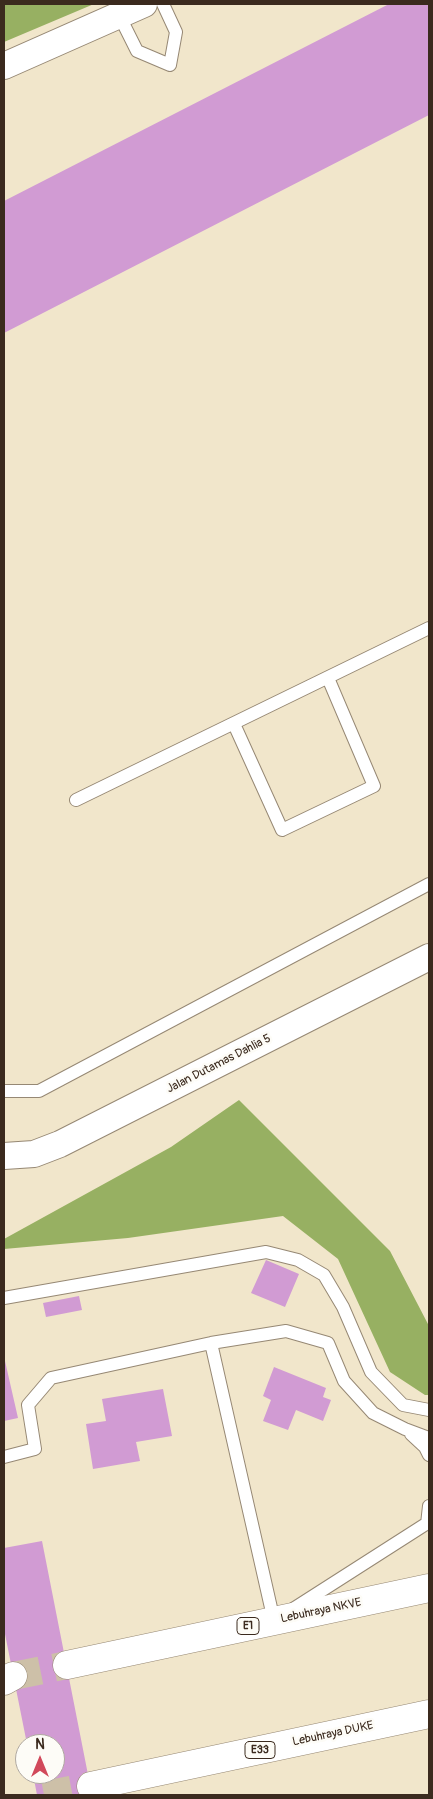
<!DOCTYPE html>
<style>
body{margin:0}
#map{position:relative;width:433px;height:1799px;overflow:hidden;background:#f1e6cb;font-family:Pangolin,sans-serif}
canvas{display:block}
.frame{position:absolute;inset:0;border:5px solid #3b2a1e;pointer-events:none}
.north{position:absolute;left:15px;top:1734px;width:50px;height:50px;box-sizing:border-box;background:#fdfcf7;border:1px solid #afa8a0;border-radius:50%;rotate:0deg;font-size:14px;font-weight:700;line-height:20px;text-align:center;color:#3b2a1e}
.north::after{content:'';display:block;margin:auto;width:18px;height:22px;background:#d1495b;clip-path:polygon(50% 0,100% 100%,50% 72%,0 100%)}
</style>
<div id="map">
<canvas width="433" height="1799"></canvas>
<div class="frame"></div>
<div class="north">N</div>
</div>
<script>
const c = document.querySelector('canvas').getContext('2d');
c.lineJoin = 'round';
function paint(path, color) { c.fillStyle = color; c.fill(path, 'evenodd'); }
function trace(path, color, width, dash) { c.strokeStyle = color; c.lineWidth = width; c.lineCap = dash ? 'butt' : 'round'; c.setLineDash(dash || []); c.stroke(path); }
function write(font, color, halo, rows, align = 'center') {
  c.font = font + ' Pangolin,sans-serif'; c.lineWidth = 5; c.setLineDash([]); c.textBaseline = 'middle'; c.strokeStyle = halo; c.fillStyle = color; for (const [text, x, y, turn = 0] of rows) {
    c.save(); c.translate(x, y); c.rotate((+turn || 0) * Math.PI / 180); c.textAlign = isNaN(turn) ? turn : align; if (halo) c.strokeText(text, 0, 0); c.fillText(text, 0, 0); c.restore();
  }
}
const forest = new Path2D(`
 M 4,4 L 94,4 L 4,42 Z
 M 239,1100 L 390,1251 L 429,1326 L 429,1395 L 425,1395 L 390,1372 L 338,1259 L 283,1216 L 128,1238 L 4,1249 L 4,1239 L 171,1147 Z`);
const building = new Path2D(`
 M 389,4 L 429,4 L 429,115 L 4,333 L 4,201 Z
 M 266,1260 L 299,1274 L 285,1307 L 251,1293 Z
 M 79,1296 L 82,1310 L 46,1317 L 43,1303 Z
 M 4,1361 L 5,1361 L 18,1418 L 4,1421 Z
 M 274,1367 L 326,1388 L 323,1397 L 331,1400 L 323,1421 L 296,1410 L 288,1430 L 263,1421 L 271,1400 L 263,1396 Z
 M 163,1389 L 172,1436 L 136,1442 L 140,1461 L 93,1469 L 86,1424 L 106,1421 L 102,1399 Z
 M 42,1541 L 92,1795 L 37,1795 L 33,1774 L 55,1774 L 55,1744 L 27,1744 L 4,1629 L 4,1548 Z`);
const motorwayTunnel = new Path2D(`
 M 13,1676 L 67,1665
 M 44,1795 L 91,1786`);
const service = new Path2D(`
 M 119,15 L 137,51 L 170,65 L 176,32 L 163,4
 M 234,724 L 282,830 L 374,786 L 328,678
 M 76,800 L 429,628
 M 4,1091 L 39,1091 L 429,884
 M 4,1298 L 266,1252 L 298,1260 L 324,1275 L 343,1307 L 371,1372 L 403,1405 L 429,1410
 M 211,1343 L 274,1621 L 276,1620
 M 411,1434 L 425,1447 L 429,1455
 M 4,1457 L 35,1449 L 28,1405 L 51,1378 L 211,1343 L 286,1331 L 328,1343 L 344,1381 L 373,1413 L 405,1429 L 429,1438
 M 427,1524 L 429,1506
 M 293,1609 L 429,1522`);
const minor = new Path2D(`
 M 4,66 L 144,4
 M 4,1156 L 34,1154 L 60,1144 L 429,957`);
const motorway = new Path2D(`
 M 67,1665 L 429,1588
 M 4,1681 L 13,1676
 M 91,1786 L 429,1714`);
const shields = [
 [248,1626,22],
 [260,1750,30]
];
const shieldNames = [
 ["E1",248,1626],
 ["E33",260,1750]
];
const streetNames = [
 ["Jalan Dutamas Dahlia 5",219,1064,-27],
 ["Lebuhraya NKVE",321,1611,-12],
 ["Lebuhraya DUKE",333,1734,-12]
];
paint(forest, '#97b062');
paint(building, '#d19bd3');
trace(motorwayTunnel, '#cdc0a8', 28, [28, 14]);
trace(service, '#968874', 14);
trace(minor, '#968874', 28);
trace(motorway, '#968874', 29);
trace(service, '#fff', 12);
trace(minor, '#fff', 26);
trace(motorway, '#fff', 28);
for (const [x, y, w] of shields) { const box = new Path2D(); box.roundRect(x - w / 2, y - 8.5, w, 17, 4); c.fillStyle = '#fdfcf7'; c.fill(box); trace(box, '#3b2a1e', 1); }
write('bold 11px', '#3b2a1e', null, shieldNames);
write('12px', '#3b2a1e', '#fdfcf7', streetNames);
</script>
